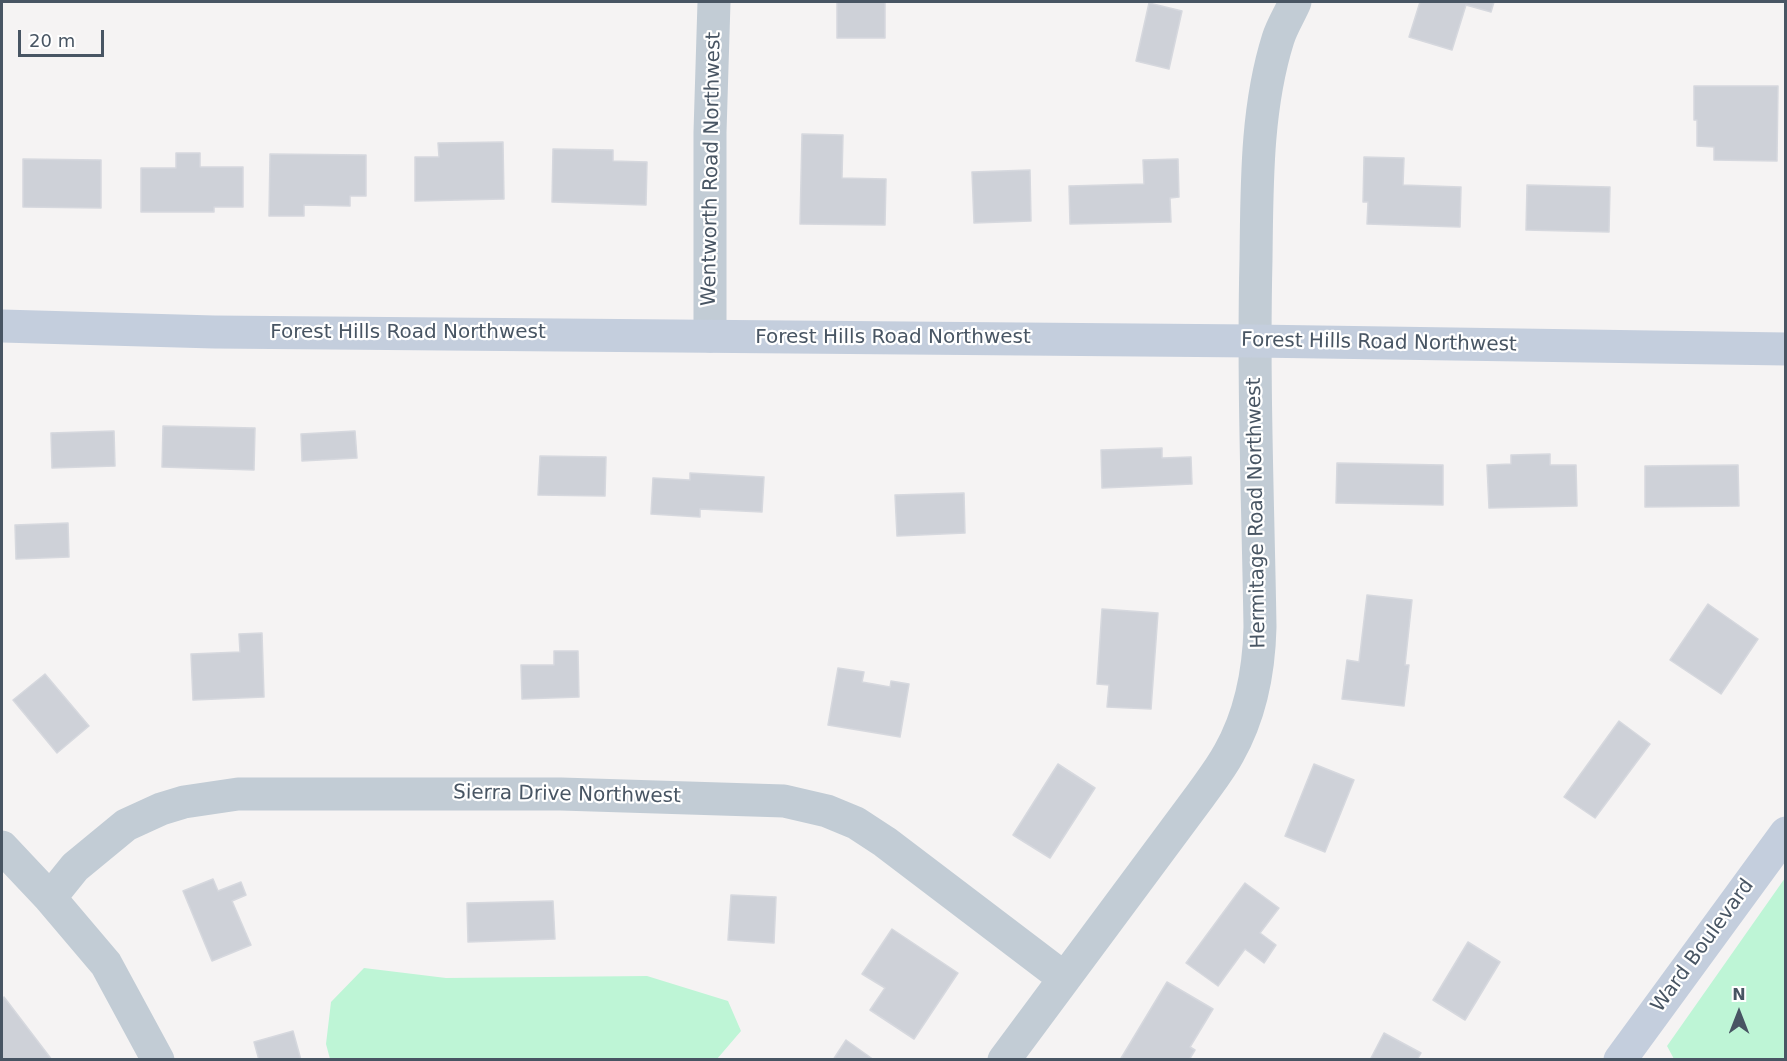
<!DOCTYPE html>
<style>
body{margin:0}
#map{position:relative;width:1787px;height:1061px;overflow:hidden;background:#f5f3f3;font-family:"DejaVu Sans",sans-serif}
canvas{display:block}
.frame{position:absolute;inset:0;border:3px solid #485563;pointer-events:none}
.north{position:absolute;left:1709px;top:983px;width:60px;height:60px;-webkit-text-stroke:4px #fff;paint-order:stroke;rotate:0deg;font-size:16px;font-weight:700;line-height:24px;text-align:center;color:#485563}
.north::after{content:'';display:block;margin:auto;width:21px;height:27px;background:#485563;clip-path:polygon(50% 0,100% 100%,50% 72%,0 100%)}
.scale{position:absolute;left:18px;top:30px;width:86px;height:27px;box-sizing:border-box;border:3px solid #485563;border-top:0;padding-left:8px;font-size:18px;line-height:21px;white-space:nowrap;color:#485563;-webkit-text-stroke:4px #fff;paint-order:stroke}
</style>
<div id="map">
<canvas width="1787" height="1061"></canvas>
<div class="frame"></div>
<div class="north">N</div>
<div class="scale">20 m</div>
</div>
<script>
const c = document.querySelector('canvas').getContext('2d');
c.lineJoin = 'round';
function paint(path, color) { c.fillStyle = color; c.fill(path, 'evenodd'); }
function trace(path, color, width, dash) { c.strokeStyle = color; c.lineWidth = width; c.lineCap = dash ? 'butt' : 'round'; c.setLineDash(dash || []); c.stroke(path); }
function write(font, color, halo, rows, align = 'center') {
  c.font = font + ' "DejaVu Sans",sans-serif'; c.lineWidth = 4.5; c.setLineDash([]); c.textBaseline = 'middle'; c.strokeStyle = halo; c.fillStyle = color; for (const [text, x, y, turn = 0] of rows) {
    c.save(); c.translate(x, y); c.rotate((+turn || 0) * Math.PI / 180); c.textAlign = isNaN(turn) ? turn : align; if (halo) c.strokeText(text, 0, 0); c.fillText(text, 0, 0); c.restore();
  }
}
const green = new Path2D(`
 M 1785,878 L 1785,1059 L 1674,1059 L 1667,1046 Z
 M 364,968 L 446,978 L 647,976 L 728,1001 L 741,1031 L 717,1059 L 330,1059 L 326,1044 L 331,1002 Z`);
const building = new Path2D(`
 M 837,2 L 885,2 L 885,38 L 837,38 Z
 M 1420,2 L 1494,2 L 1491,12 L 1466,5 L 1452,50 L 1409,37 Z
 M 1149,3 L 1182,11 L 1169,69 L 1136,61 Z
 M 1694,86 L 1778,86 L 1777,161 L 1714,160 L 1714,147 L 1697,146 L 1697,120 L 1694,120 Z
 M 802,134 L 843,135 L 842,178 L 886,179 L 885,225 L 800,224 Z
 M 503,142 L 504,199 L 415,201 L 415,157 L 439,157 L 438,143 Z
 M 553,149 L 613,150 L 613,161 L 647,162 L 646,205 L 552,202 Z
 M 176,153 L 200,153 L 200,167 L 243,167 L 243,207 L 214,207 L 214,212 L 141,212 L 141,168 L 176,168 Z
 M 270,154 L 366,155 L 366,196 L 350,196 L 350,206 L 304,205 L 304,216 L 269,216 Z
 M 1364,157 L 1404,158 L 1403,185 L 1461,187 L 1460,227 L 1367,224 L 1368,202 L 1363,202 Z
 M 23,159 L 101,160 L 101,208 L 23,207 Z
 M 1178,159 L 1179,197 L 1170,198 L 1171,222 L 1070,224 L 1069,186 L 1144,184 L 1143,160 Z
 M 1030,170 L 1031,221 L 974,223 L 972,172 Z
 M 1527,185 L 1610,187 L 1609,232 L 1526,230 Z
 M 163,426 L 255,428 L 254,470 L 162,467 Z
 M 114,431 L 115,466 L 52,468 L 51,433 Z
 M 355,431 L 357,458 L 302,461 L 301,434 Z
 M 1162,448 L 1162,458 L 1191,457 L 1192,484 L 1102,488 L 1101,450 Z
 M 1550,454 L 1550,465 L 1576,465 L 1577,506 L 1489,508 L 1487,465 L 1511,464 L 1511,455 Z
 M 540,456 L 606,457 L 605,496 L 538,495 Z
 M 1337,463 L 1443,465 L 1443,505 L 1336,503 Z
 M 1738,465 L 1739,506 L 1645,507 L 1645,466 Z
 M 690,473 L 764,477 L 762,512 L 700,509 L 700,517 L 651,514 L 653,478 L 690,480 Z
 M 964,493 L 965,533 L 897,536 L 895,495 Z
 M 68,523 L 69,557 L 16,559 L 15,525 Z
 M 1367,595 L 1412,600 L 1405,665 L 1409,665 L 1404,706 L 1342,699 L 1347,660 L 1359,662 Z
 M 1708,604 L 1758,639 L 1721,694 L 1670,660 Z
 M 1102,609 L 1158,613 L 1151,709 L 1107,707 L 1109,685 L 1097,684 Z
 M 262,633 L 264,697 L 193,700 L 191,654 L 240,652 L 239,634 Z
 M 554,651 L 578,651 L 579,697 L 522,699 L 521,665 L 554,665 Z
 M 838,668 L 864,672 L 862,682 L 890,687 L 891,681 L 909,684 L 900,737 L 828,725 Z
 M 45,674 L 89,726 L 57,753 L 13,700 Z
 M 1619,721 L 1650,744 L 1595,818 L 1564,797 Z
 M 1058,764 L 1095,788 L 1050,858 L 1013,835 Z
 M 1314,764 L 1354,780 L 1325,852 L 1285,836 Z
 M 213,879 L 218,891 L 241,882 L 246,895 L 232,901 L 251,945 L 212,961 L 183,891 Z
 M 1245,883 L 1279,908 L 1260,933 L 1276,945 L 1264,963 L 1245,949 L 1218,986 L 1186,963 Z
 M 731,895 L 776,897 L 774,943 L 728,940 Z
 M 553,901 L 555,939 L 468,942 L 467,903 Z
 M 892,929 L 958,973 L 914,1039 L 870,1010 L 885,988 L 862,974 Z
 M 1468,942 L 1500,962 L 1465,1020 L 1433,1000 Z
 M 1167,982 L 1213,1009 L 1190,1047 L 1195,1050 L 1189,1060 L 1120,1060 Z
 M 4,997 L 52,1060 L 2,1060 L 2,999 Z
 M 293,1031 L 301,1060 L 259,1060 L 254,1042 Z
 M 1384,1033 L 1421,1053 L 1417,1060 L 1370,1060 Z
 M 846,1040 L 874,1060 L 833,1060 Z`);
const minor = new Path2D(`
 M 710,336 L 710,132 L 714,2
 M 2,847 L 50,898 L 106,964 L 158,1060
 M 50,898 L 75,867 L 126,825 L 161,809 L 184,802 L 238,794 L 561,794 L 784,801 L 827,811 L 856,823 L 885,842 L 1064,978
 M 1004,1060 L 1200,796 C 1210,782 1221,768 1229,753 C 1251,714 1259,671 1260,627 C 1258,504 1253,382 1256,259 C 1257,186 1256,109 1278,39 C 1282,26 1290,14 1295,2`);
const secondary = new Path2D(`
 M 2,326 L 214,332 L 1254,341 L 1786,349
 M 1620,1060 L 1786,833`);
const streetNames = [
 ["Wentworth Road Northwest",712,169,-89],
 ["Forest Hills Road Northwest",408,333],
 ["Forest Hills Road Northwest",893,338],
 ["Forest Hills Road Northwest",1379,343,1],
 ["Hermitage Road Northwest",1257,513,-91],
 ["Sierra Drive Northwest",567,795,1],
 ["Ward Boulevard",1703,946,-54]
];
paint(green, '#bef5d6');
paint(building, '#ced1d8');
trace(building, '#d6d8de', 1.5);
trace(minor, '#c2ccd5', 33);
trace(secondary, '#c4cedd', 33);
write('20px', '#485563', '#fff', streetNames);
</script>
